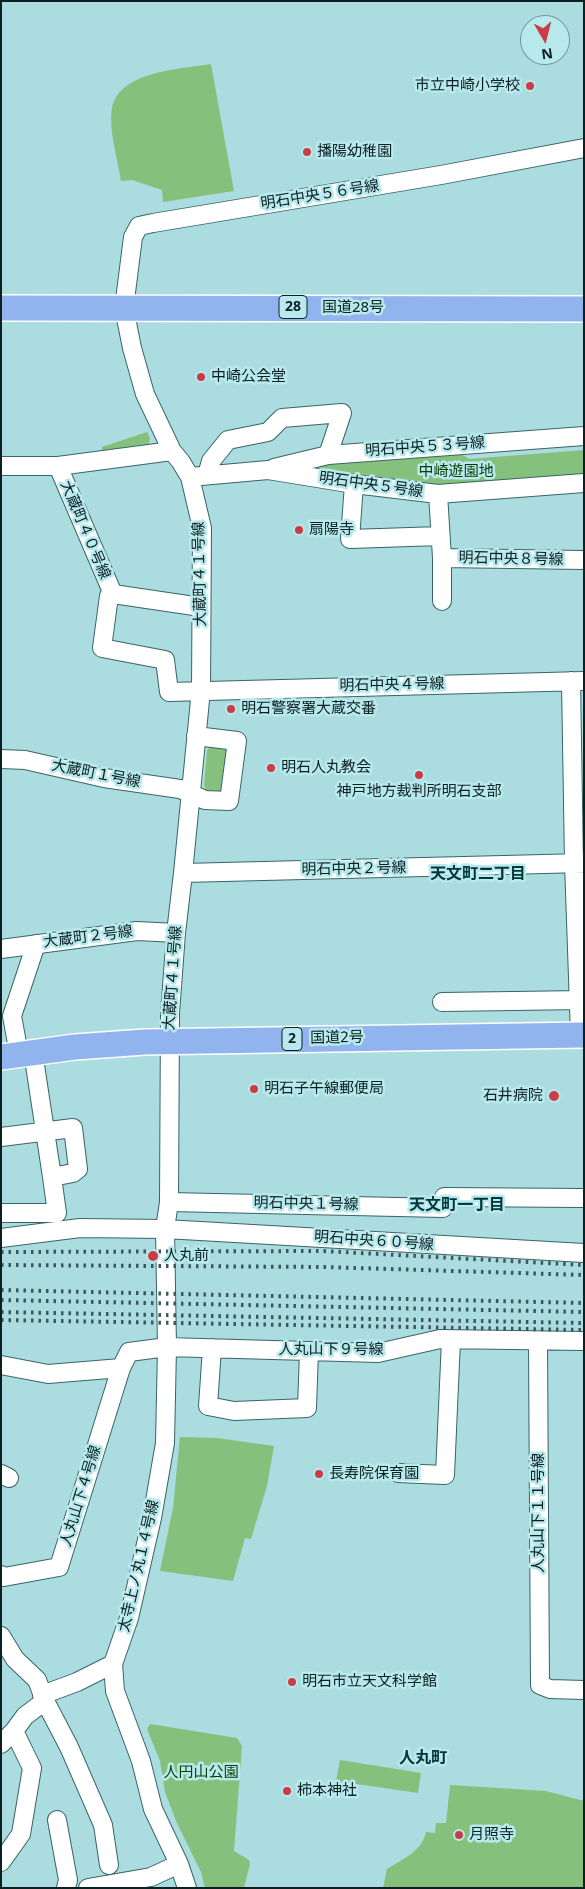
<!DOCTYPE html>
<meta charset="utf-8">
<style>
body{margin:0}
#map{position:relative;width:585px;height:1889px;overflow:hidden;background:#abdcdf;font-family:"Noto Sans",sans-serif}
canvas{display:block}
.frame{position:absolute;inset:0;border:2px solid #0c1f21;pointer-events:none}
.north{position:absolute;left:520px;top:15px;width:50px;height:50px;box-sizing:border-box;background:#b8e9ec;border:1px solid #73989b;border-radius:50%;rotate:172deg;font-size:14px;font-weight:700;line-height:20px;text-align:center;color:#0c1f21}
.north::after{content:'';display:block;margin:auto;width:18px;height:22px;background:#cc3c46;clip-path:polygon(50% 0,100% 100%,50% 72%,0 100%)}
</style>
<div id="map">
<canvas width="585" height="1889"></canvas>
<div class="frame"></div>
<div class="north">N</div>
</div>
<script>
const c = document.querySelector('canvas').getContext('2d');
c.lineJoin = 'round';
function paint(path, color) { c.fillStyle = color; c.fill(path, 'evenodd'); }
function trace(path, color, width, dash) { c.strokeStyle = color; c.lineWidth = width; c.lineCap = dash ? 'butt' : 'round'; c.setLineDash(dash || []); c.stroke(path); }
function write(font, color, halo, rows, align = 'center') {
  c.font = font + ' "Noto Sans","Noto Sans JP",sans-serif'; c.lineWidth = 5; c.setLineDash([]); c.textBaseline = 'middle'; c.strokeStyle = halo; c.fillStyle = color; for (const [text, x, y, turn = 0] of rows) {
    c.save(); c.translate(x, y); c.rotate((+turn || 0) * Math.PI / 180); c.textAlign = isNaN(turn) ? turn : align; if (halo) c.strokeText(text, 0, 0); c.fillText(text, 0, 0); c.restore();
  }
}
const green = new Path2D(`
 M 211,64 L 234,191 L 163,202 L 162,190 L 132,180 L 121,181 C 118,160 108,128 112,108 C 119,71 181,69 211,64 Z
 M 147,432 L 150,438 L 148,447 L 102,453 L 102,447 Z
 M 584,450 L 584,479 L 459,489 L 408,486 L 308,465 L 461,454 L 469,459 Z
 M 210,746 L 225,748 L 228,751 L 222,793 L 207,791 L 204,786 L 207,751 Z
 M 180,1437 L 217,1438 L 274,1446 L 267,1486 L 251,1539 L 245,1538 L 233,1581 L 160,1571 L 173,1508 Z
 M 150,1724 L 237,1738 L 242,1746 L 234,1851 L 249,1860 L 250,1864 L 244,1888 L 205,1888 L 201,1872 L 176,1821 L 165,1792 L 160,1761 L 147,1729 Z
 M 340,1760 L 421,1773 L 418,1793 L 336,1781 Z
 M 450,1785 L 546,1791 L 584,1801 L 584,1888 L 383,1888 L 387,1869 C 403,1859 422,1851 426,1832 L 435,1833 L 436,1823 L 446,1823 Z`);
const minor = new Path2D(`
 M 1,466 L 58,466 L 172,451
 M 58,466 L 113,594 L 201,607
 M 274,468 L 328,455 L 584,436
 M 207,475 L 211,461 L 228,440 L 268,432 L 282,418 L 342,413 L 328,455
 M 190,477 L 268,470 L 354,484 L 438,494 L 584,483
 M 354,484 L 350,539 L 440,536
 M 438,494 L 442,558 L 584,560
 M 442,558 L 442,601
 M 113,594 L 109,596 L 102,648 L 165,660 L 169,692 L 584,681
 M 571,681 L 574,863 L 580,1035
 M 1,759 L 25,760 L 104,778 L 180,789 L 205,800 L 229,801 L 237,741 L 196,736
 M 183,873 L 584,863
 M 1,949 L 137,931 L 176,933
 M 442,1002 L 584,1000
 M 33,1052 L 52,1177
 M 19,1054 L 12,1016 L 36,944
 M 1,1137 L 73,1128 L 78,1169 L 73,1173 L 52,1177 L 57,1213 L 1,1213
 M 444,1197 L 584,1198
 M 169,1202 L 443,1208
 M 1,1238 L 80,1228 L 165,1229 L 584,1253
 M 538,1341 L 540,1685 L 550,1689 L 584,1690
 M 212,1348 L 208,1406 L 234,1411 L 307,1408 L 309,1351
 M 1,1365 L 48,1374 L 121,1368 L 129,1352 L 167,1347 L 378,1353 L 440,1339 L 584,1341
 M 398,1473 L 445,1475 L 451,1340
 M 1,1474 L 9,1478
 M 1,1575 L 4,1577 L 59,1567 L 121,1368
 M 1,1636 L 15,1659 L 37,1680 L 45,1701 L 69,1747 L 103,1825 L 109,1865
 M 42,1695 L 77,1682 L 113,1664
 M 1,1744 L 14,1731
 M 57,1820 L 68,1880 L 66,1888
 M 1,1862 L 21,1834 L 32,1768 L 14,1731 L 25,1716 L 45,1701
 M 88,1888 L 151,1877 L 179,1864
 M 187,1888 L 179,1864 L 153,1809 L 141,1761 L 115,1691 L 113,1664 L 129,1618 L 152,1518 L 165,1443 L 167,1347 L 165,1229 L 169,1202 L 170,1013 L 176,933 L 183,873 L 201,690 L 202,528 L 190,477 L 181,462 L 172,451 L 145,394 L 132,348 L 124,308 L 133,237 L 139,226 L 153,223 L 441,175 L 584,148`);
const highway = new Path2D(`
 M 1,308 L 584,309
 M 1,1057 L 75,1047 L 145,1042 L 584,1035`);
const rail = new Path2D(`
 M 1,1252 L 323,1251 L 584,1265
 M 1,1265 L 324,1267 L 584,1275
 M 1,1290 L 584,1303
 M 1,1300 L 584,1312
 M 1,1312 L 584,1323
 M 1,1320 L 584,1330`);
const markers = [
 [530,86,5,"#cc3c46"],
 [307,152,5,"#cc3c46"],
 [201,377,5,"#cc3c46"],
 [299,530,5,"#cc3c46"],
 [231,709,5,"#cc3c46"],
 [271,768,5,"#cc3c46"],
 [419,775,5,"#cc3c46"],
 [254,1089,5,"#cc3c46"],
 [554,1096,6,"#cc3c46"],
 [153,1256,6,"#cc3c46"],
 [319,1474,5,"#cc3c46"],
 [292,1682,5,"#cc3c46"],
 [287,1791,5,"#cc3c46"],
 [459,1835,5,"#cc3c46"]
];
const shields = [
 [293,307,28],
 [292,1039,20]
];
const shieldNames = [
 ["28",293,307],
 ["2",292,1039]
];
const poiNames = [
 ["市立中崎小学校",520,86,"right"],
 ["播陽幼稚園",317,152],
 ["中崎公会堂",211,377],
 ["扇陽寺",309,530],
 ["明石警察署大蔵交番",241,709],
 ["明石人丸教会",281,768],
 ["神戸地方裁判所明石支部",419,792,"center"],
 ["明石子午線郵便局",264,1089],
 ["石井病院",543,1096,"right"],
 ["人丸前",164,1256],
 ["長寿院保育園",329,1474],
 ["明石市立天文科学館",302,1682],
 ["柿本神社",297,1791],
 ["月照寺",469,1835]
];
const streetNames = [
 ["明石中央５６号線",320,195,-9],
 ["国道28号",353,308],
 ["明石中央５３号線",425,447,-4],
 ["明石中央５号線",371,485,8],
 ["大蔵町４０号線",85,530,67],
 ["明石中央８号線",511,559,1],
 ["大蔵町４１号線",200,574,-91],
 ["明石中央４号線",392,685,-1],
 ["大蔵町１号線",96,774,11],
 ["明石中央２号線",354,869,-1],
 ["大蔵町２号線",88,937,-7],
 ["大蔵町４１号線",173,978,-86],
 ["国道2号",337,1038,-1],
 ["明石中央１号線",306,1204,1],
 ["明石中央６０号線",374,1241,4],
 ["人丸山下９号線",331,1350],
 ["人丸山下４号線",81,1496,-73],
 ["人丸山下１１号線",539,1513,-90],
 ["太寺上ノ丸１４号線",139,1566,-77]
];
const parkNames = [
 ["中崎遊園地",456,472],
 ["人円山公園",201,1773]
];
const neighbourhoodNames = [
 ["天文町二丁目",478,874],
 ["天文町一丁目",457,1205],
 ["人丸町",423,1758]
];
paint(green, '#85c17c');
trace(minor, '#376568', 20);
trace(highway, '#fff', 28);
trace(minor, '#fff', 18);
trace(highway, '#92b4ee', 25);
trace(rail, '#3c575a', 4, [2.5, 5]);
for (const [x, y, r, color] of markers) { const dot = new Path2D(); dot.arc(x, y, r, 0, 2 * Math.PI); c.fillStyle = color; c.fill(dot); trace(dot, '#b8e9ec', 2); }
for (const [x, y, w] of shields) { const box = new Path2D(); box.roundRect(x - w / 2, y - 11.5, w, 23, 4); c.fillStyle = '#b8e9ec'; c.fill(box); trace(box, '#0c1f21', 1); }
write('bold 14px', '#0c1f21', null, shieldNames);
write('15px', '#0c1f21', '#b8e9ec', poiNames, 'left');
write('15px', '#0c1f21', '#b8e9ec', streetNames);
write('15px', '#0b3b03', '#b8e9ec', parkNames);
write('bold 16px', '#003538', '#b8e9ec', neighbourhoodNames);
</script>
